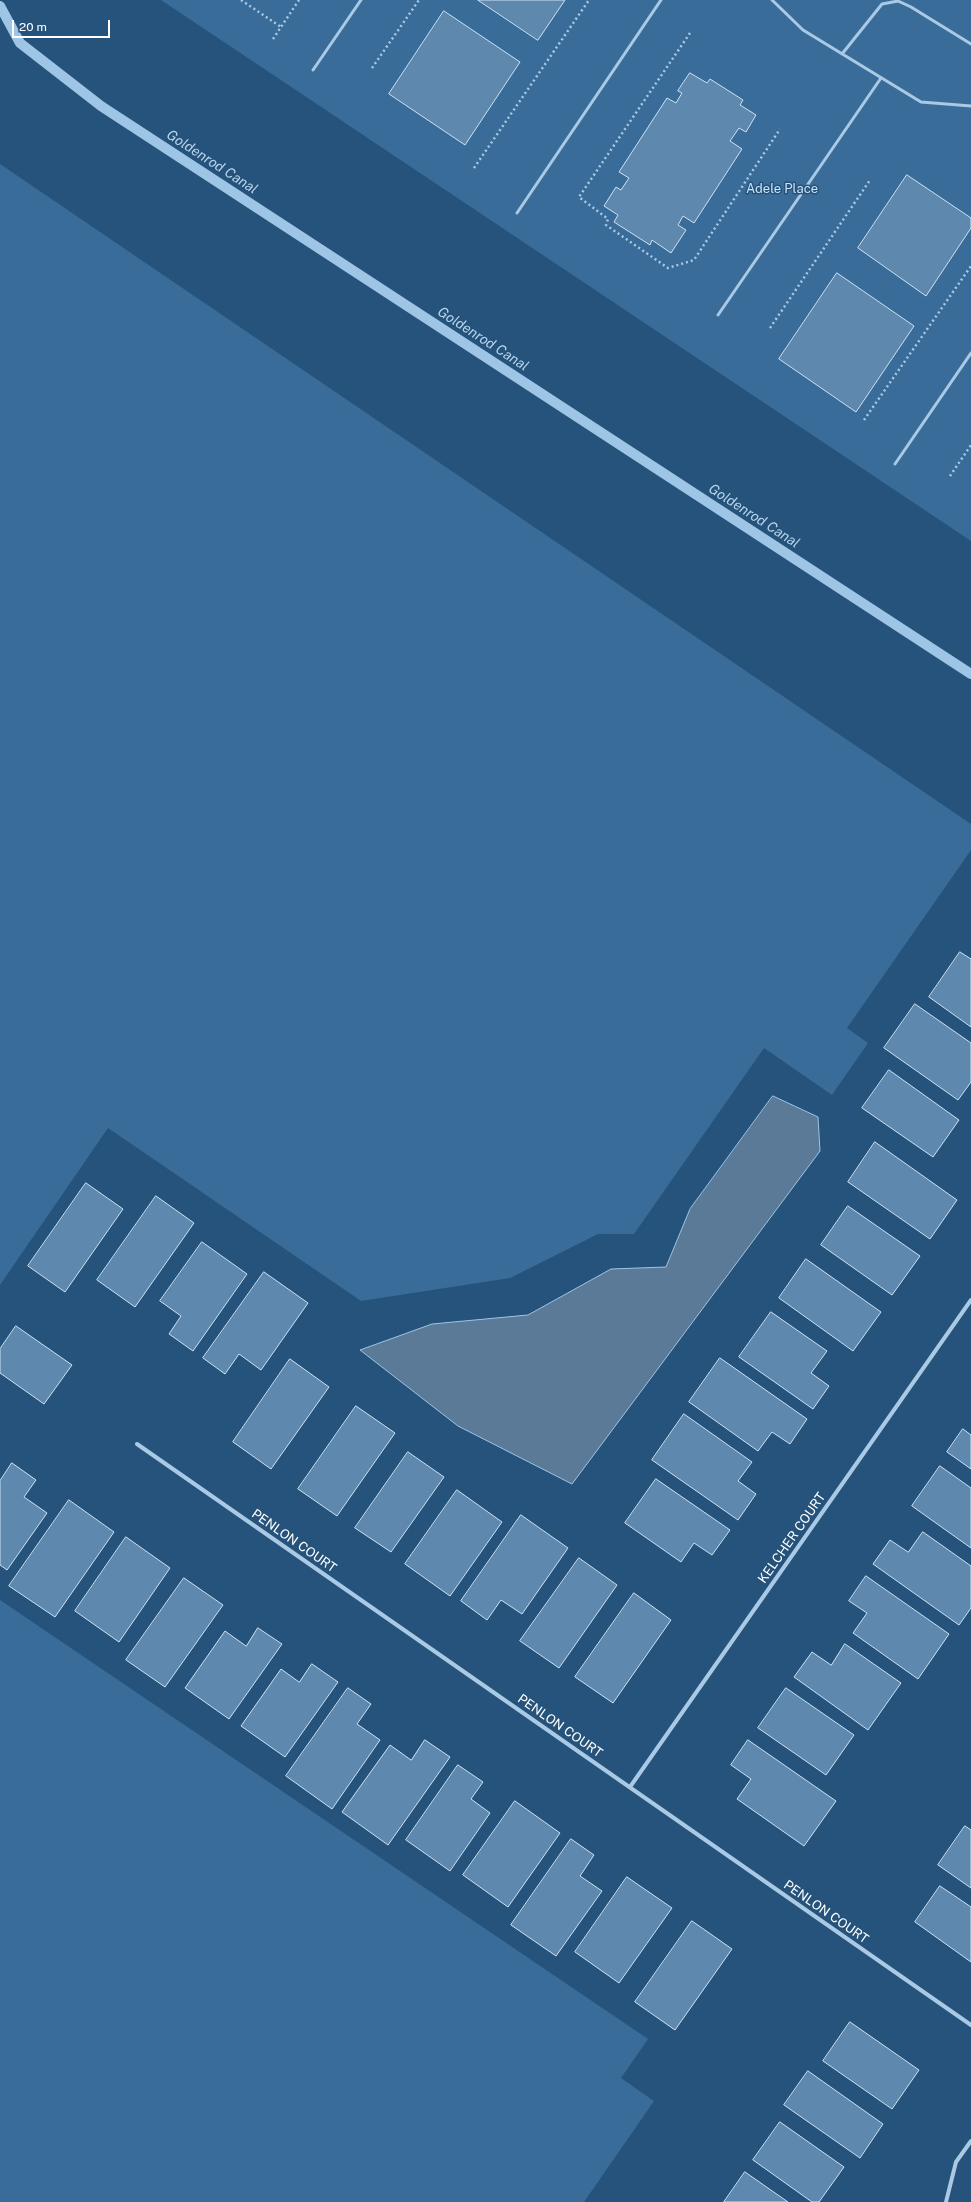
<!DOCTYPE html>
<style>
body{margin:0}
#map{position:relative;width:971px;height:2202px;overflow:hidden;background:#26537b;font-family:"Public Sans",sans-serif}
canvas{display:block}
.scale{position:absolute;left:12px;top:20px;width:98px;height:18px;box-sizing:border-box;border:2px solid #fff;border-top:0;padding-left:5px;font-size:12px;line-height:14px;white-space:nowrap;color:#fff;-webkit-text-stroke:3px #26537b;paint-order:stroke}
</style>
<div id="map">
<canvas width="971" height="2202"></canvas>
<div class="scale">20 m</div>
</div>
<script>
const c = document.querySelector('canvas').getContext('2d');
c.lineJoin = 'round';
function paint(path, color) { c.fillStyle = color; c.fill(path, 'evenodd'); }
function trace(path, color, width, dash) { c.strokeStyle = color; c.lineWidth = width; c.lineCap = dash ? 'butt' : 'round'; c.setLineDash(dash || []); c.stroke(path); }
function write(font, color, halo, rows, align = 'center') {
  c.font = font + ' "Public Sans",sans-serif'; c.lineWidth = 3; c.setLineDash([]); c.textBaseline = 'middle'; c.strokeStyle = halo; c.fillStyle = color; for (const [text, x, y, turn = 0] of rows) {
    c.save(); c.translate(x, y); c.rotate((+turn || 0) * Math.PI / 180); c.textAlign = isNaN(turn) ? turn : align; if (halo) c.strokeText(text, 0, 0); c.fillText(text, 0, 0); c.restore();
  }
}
const green = new Path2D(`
 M 161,0 L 971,0 L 971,541 Z
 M 0,164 L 971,824 L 971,850 L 847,1028 L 868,1043 L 832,1095 L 764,1048 L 634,1234 L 598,1234 L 510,1278 L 361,1301 L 108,1128 L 0,1285 Z
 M 0,1600 L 648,2039 L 621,2078 L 654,2101 L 584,2202 L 0,2202 Z`);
const water = new Path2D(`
 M 773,1096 L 818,1117 L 820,1151 L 572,1484 L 458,1426 L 360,1350 L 432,1324 L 528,1315 L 611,1269 L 666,1267 L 690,1209 Z`);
const stream = new Path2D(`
 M 0,6 L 20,43 L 101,106 L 971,674`);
const building = new Path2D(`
 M 478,0 L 565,0 L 538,40 Z
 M 444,11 L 520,62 L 465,145 L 389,94 Z
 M 690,73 L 707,83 L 710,79 L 743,100 L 740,105 L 756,115 L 746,132 L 739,128 L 730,141 L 742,149 L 694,223 L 683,216 L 678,225 L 686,230 L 671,253 L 652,240 L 650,245 L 614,222 L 618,215 L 604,206 L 616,187 L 621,190 L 629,178 L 619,172 L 667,98 L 676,103 L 682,93 L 678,91 Z
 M 907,175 L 971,218 L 971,228 L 926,296 L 858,248 Z
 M 837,273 L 914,326 L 856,412 L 779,359 Z
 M 960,952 L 971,959 L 971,1027 L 929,997 Z
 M 915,1004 L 971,1043 L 971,1082 L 958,1100 L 884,1048 Z
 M 889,1070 L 959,1120 L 933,1157 L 862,1108 Z
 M 875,1142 L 957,1200 L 930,1239 L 848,1182 Z
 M 86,1183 L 123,1209 L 65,1292 L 28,1266 Z
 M 156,1196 L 194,1223 L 135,1307 L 97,1280 Z
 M 848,1206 L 920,1256 L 892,1295 L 821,1245 Z
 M 202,1242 L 247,1274 L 193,1351 L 169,1334 L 181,1316 L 160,1301 Z
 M 806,1259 L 881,1312 L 853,1351 L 779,1298 Z
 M 264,1272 L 308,1303 L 261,1370 L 239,1354 L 225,1374 L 203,1358 Z
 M 771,1312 L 827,1351 L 811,1373 L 829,1386 L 813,1409 L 739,1357 Z
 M 16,1326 L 72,1365 L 44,1404 L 0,1373 L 0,1349 Z
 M 720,1358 L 807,1419 L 790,1444 L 772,1432 L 758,1451 L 689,1402 Z
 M 290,1359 L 329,1387 L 271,1469 L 233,1442 Z
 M 356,1406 L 395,1433 L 337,1516 L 298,1489 Z
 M 684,1414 L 752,1462 L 738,1481 L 756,1494 L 738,1520 L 652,1460 Z
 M 963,1429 L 971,1435 L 971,1469 L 947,1452 Z
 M 408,1452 L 444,1477 L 391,1552 L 355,1528 Z
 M 12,1463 L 36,1480 L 24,1497 L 47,1513 L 7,1570 L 0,1565 L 0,1481 Z
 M 940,1466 L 971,1488 L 971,1548 L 912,1506 Z
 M 656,1479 L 730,1530 L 712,1555 L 694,1543 L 681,1562 L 625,1523 Z
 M 457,1490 L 502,1522 L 450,1596 L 405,1564 Z
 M 69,1500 L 114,1532 L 55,1617 L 9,1586 Z
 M 521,1515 L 568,1548 L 522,1614 L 501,1600 L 487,1620 L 461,1601 Z
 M 923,1532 L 971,1566 L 971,1608 L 959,1625 L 873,1564 L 890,1540 L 908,1552 Z
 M 126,1537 L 170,1568 L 119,1642 L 75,1611 Z
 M 579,1558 L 617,1585 L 559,1668 L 520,1641 Z
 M 866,1576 L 949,1634 L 918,1679 L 853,1633 L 867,1613 L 849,1601 Z
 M 184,1578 L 223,1605 L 165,1687 L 126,1660 Z
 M 634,1593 L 671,1620 L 613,1703 L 575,1677 Z
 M 258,1628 L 282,1644 L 229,1719 L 185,1688 L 225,1631 L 246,1646 Z
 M 845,1644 L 901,1683 L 868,1730 L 794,1677 L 812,1652 L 831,1665 Z
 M 312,1664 L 338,1682 L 285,1757 L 241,1726 L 281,1669 L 299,1682 Z
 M 348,1688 L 371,1704 L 357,1724 L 380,1740 L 332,1809 L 286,1776 Z
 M 786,1688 L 854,1735 L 826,1775 L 758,1728 Z
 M 425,1740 L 450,1757 L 388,1845 L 342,1812 L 390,1745 L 411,1760 Z
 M 748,1740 L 836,1801 L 804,1846 L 737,1799 L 751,1779 L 731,1765 Z
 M 458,1765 L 483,1782 L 471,1799 L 490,1813 L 450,1871 L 406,1840 Z
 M 515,1801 L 560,1833 L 508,1907 L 463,1875 Z
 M 965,1826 L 971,1830 L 971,1888 L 938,1865 Z
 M 571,1839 L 594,1855 L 580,1876 L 602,1891 L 556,1956 L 511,1925 Z
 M 627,1877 L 672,1908 L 619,1983 L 575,1952 Z
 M 940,1886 L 971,1907 L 971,1962 L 915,1922 Z
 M 692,1921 L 732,1949 L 675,2030 L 635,2002 Z
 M 850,2022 L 919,2070 L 892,2109 L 823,2061 Z
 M 808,2071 L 883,2124 L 860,2158 L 784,2105 Z
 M 780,2122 L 844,2167 L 819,2202 L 812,2202 L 753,2160 Z
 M 745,2172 L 788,2202 L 724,2202 Z`);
const path = new Path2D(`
 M 241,0 L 281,27
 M 690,33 L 579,197 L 608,219 L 606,225 L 668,268 L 694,260 L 780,129
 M 273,39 L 299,0
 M 372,68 L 419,0
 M 474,168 L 589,0
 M 770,328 L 870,180
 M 864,420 L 971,266
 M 950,476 L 971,445`);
const service = new Path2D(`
 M 772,0 L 803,30 L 921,102 L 971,106
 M 842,54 L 882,4 L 898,1 L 911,7 L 971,44
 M 313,70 L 361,0
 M 517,213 L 661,0
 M 718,315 L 881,78
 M 895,464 L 971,353`);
const minor = new Path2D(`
 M 137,1444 L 971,2025
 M 630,1787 L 971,1300
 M 946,2202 L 956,2162 L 971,2141`);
const parkNames = [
 ["Adele Place",782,189]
];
const streetNames = [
 ["KELCHER COURT",792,1538,-55],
 ["PENLON COURT",294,1541,35],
 ["PENLON COURT",560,1726,35],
 ["PENLON COURT",826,1912,35]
];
const waterNames = [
 ["Goldenrod Canal",212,162,33],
 ["Goldenrod Canal",483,339,33],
 ["Goldenrod Canal",754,516,33]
];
paint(green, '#3a6c99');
paint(water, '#5a7a97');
trace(water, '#9ec5e5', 1);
trace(stream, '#9ec5e5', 10);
paint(building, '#5e88ad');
trace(building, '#cde2f4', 1);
trace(path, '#aac9e4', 2.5, [2, 3]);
trace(service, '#aac9e4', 3);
trace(minor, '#aac9e4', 4);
write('13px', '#cde2f4', '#26537b', parkNames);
write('13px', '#fff', '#26537b', streetNames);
write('italic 14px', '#b5d3ec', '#26537b', waterNames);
</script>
